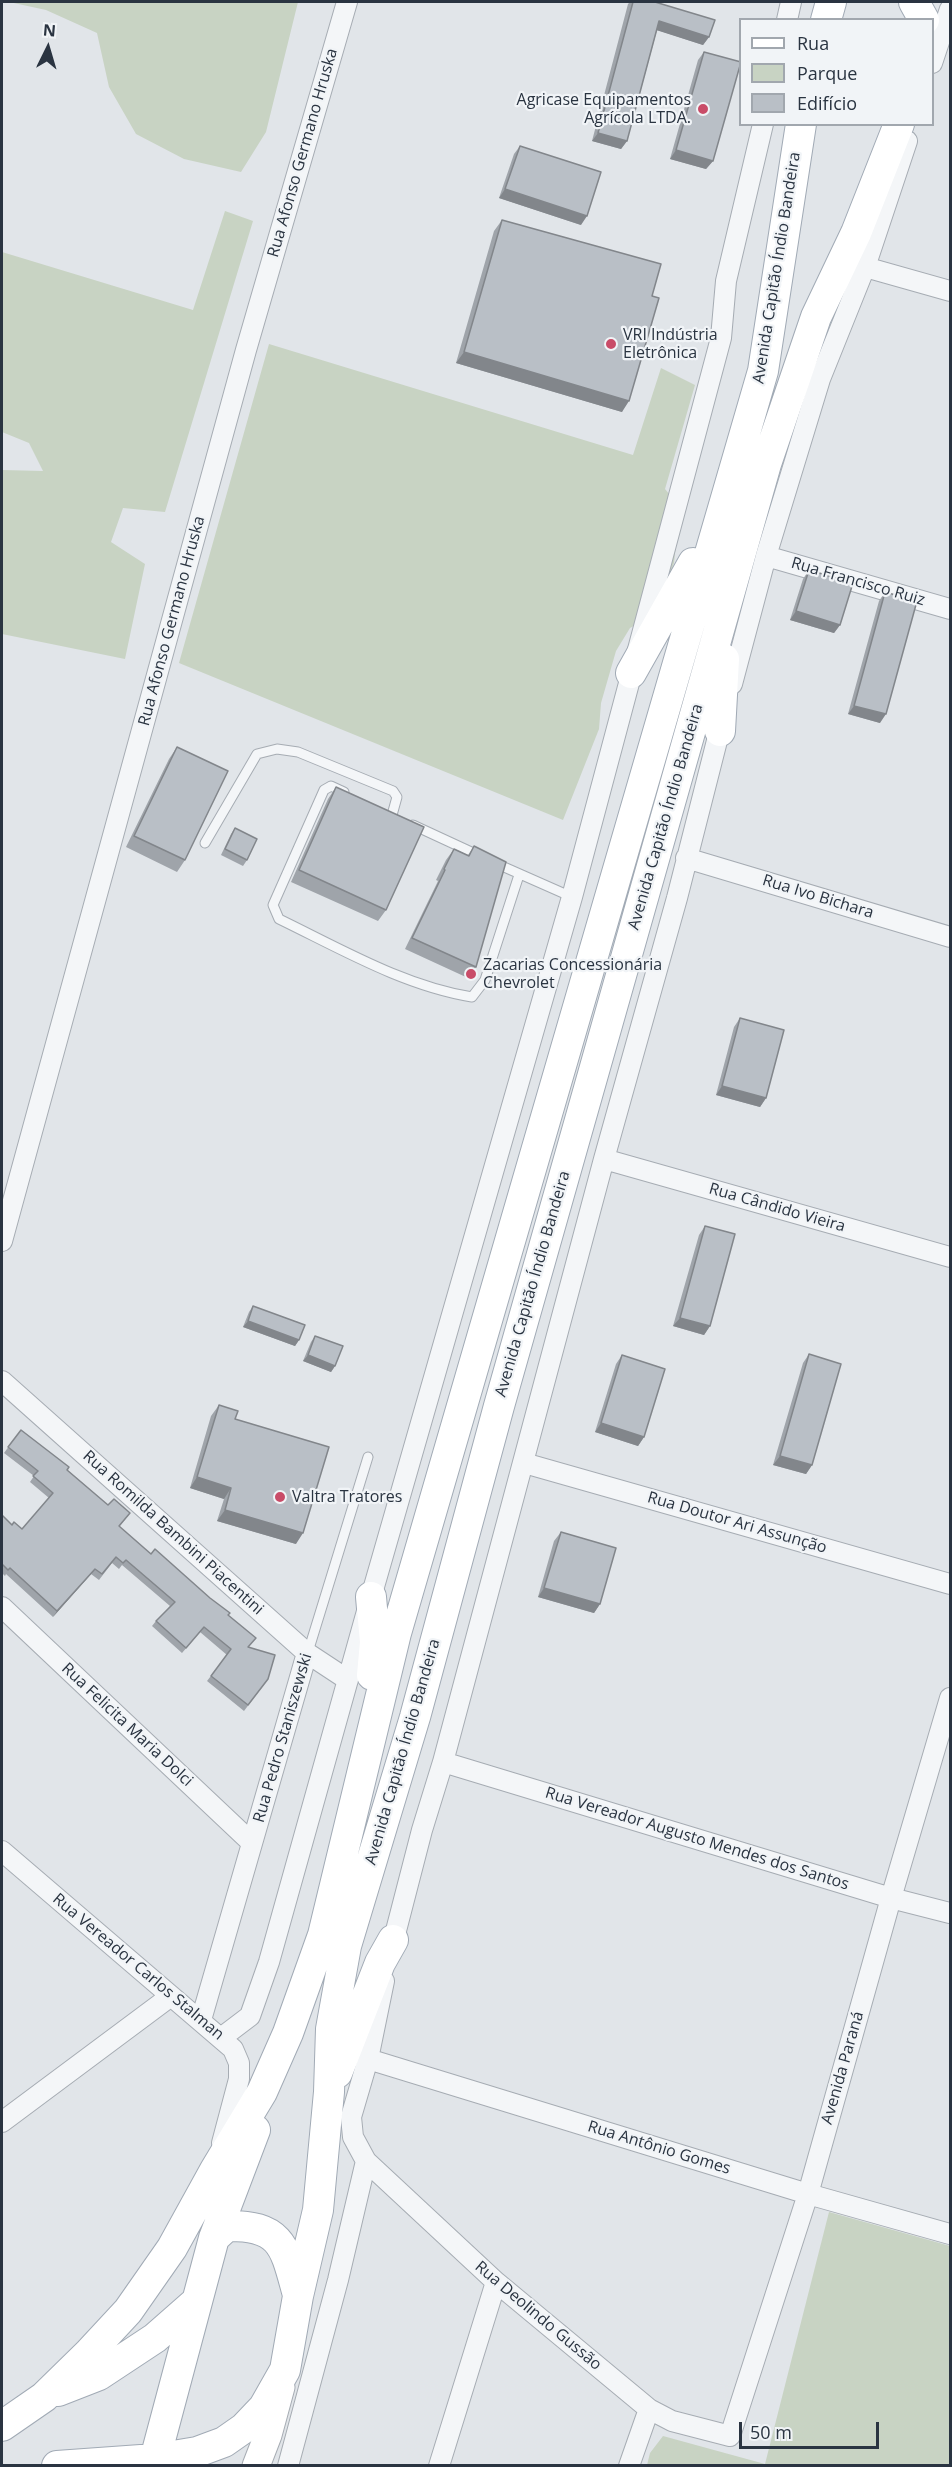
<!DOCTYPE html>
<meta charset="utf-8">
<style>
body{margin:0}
#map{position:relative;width:952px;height:2467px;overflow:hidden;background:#e1e5e9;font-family:"Open Sans",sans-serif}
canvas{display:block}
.frame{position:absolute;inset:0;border:3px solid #2a3441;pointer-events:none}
.legend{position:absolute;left:739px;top:18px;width:195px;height:108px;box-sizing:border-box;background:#f1f4f7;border:2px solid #a1a7ae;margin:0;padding:8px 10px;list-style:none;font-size:18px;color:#2a3441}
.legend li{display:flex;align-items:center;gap:12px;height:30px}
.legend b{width:30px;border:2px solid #a1a7ae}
.north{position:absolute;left:18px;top:18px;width:60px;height:60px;-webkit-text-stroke:4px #f1f4f7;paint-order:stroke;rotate:5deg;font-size:16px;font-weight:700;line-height:24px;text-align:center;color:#2a3441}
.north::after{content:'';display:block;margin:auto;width:21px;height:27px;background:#2a3441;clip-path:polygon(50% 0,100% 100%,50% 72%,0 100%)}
.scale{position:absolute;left:739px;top:2422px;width:140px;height:27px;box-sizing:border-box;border:3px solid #2a3441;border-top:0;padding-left:8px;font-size:18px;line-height:21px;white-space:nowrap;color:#2a3441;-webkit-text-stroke:4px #f1f4f7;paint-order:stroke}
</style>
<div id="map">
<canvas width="952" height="2467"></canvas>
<div class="frame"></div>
<ul class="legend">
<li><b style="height:8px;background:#fff"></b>Rua</li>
<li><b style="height:16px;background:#c8d3c3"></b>Parque</li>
<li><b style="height:16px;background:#b9bfc6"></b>Edifício</li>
</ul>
<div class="north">N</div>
<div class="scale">50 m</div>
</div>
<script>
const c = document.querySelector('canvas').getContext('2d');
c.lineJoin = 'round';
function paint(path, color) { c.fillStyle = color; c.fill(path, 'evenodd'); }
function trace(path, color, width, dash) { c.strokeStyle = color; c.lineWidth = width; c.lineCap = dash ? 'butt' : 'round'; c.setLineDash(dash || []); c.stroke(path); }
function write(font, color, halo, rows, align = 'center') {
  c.font = font + ' "Open Sans",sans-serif'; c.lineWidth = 4.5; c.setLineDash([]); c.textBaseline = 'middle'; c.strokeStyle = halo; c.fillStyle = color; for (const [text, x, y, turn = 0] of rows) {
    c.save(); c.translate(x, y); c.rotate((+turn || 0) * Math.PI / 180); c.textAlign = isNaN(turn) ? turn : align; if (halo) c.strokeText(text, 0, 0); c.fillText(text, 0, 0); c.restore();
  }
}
const green = new Path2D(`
 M 9,2 L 298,2 L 266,132 L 241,172 L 184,159 L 136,134 L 109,87 L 97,33 L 46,10 Z
 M 225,211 L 253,221 L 165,512 L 123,508 L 111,542 L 145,564 L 125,659 L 2,634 L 2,470 L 43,471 L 29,443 L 2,432 L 2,252 L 193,310 Z
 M 269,344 L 633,455 L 661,368 L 695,385 L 665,489 L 680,507 L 674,563 L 655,614 L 630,628 L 616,651 L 601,703 L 599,729 L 563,820 L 179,663 Z
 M 829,2212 L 950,2246 L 950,2465 L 647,2465 L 650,2453 L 663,2436 L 765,2464 Z`);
const service = new Path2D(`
 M 344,792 L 331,786 L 324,790 L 273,905 L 279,919 C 341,949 404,986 472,997 L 485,980 L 519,875
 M 413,825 L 480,856
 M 205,843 L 257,754 L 277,749 L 298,752 L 393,791 L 397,797 L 392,815
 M 495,863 L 572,897
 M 308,1652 L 368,1457`);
const minor = new Path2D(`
 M 787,20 L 791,2
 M 932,63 L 950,9
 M 865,267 L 950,291
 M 766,556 L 950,609
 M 732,684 L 766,556 L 820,379 L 865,267 L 907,141
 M 686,858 L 950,937
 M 604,1159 L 950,1257
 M 2,1241 L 246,350 L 347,2
 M 2,1381 L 307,1653 L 348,1680
 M 524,1463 L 950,1584
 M 2,1607 L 252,1843
 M 443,1762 L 891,1898 L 950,1913
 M 2,1851 L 233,2049 L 239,2063 L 239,2079 L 222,2143
 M 391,1950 L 422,1830 L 443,1762 L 604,1159 L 677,898 L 722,721
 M 384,1981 L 368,2059 L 351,2117 L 353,2137 L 366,2161 L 496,2282 L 649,2409 L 672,2421 L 730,2436 L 808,2194 L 891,1898 L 950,1698
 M 201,2020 L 307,1653
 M 221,2038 L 250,2016 L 269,1962 L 371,1597 L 572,897 L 721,338 L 726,281 L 763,124
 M 368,2059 L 808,2194 L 950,2234
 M 2,2122 L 171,1996
 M 288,2466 L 338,2280 L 366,2161
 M 439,2466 L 496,2282
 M 629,2466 L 649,2409`);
const secondary = new Path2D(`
 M 256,2466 L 268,2435 L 281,2387`);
const primary = new Path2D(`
 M 914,2 L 924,20
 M 826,20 L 831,2
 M 631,673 L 693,563
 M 720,731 L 724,659
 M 371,1597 L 375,1642 L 372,1675
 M 337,2073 L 380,1963 L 393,1940
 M 214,2238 L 227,2226 C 283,2225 285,2248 298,2295
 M 58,2391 L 99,2375 L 155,2338 L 196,2302
 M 2,2426 L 44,2397 L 89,2353 L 128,2311 L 172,2248 L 215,2170 L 262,2092 L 288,2033 L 323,1935 L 396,1633 L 763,371 L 801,124
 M 155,2459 L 214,2238 L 255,2130
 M 57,2466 L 155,2459 L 197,2452 L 224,2442 L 244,2428 L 264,2407 L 285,2370 L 298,2296 L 318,2210 L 329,2092 L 331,2029 L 346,1946 L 415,1717 L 499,1406 L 766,464 L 816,317 L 856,233 L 899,124`);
const wall = new Path2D(`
 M 630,2 L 655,2 L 709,37 L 703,45 L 657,30 L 627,141 L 621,149 L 592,141 L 628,4 Z
 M 704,52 L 713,161 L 706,169 L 670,159 L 698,60 Z
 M 520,146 L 581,225 L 499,198 L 514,154 Z
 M 502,220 L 652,296 L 622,412 L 456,363 L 494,231 Z
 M 809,570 L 840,625 L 834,633 L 790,620 L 803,579 Z
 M 885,592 L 880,723 L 848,714 L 879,601 Z
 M 177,747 L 185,860 L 177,872 L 126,847 L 169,759 Z
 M 336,787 L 386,910 L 378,921 L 291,882 L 328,799 Z
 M 235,828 L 247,860 L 243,866 L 221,855 L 231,834 Z
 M 474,846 L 476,967 L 468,978 L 405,949 L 438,881 L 436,880 L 446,860 L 454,849 L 468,855 Z
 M 740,1018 L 766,1098 L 760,1107 L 716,1095 L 734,1027 Z
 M 705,1226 L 710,1326 L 704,1335 L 673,1326 L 699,1235 Z
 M 253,1306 L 299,1340 L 295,1346 L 243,1327 L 249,1312 Z
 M 315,1336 L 335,1366 L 331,1372 L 303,1361 L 311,1342 Z
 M 809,1354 L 812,1465 L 806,1474 L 773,1465 L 803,1363 Z
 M 622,1355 L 644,1437 L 638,1446 L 595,1432 L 616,1364 Z
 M 219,1405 L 235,1419 L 296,1544 L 217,1521 L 224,1499 L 190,1488 L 211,1416 Z
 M 21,1430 L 108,1505 L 130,1513 L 119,1527 L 151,1554 L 228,1615 L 249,1647 L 268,1679 L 244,1711 L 207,1681 L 227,1655 L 200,1632 L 182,1653 L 152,1626 L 156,1621 L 170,1606 L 122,1565 L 119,1569 L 112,1563 L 99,1580 L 91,1574 L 53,1617 L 6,1574 L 5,1576 L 2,1573 L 2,1515 L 12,1525 L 22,1529 L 49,1498 L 30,1482 L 34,1476 L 4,1453 Z
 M 561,1532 L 600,1604 L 594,1613 L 538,1597 L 554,1541 Z`);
const shadedWall = new Path2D(`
 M 659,21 L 709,37 L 703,45 L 653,29 Z
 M 598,133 L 627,141 L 621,149 L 592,141 Z
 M 676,150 L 713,161 L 706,169 L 670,159 Z
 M 505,189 L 587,216 L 581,225 L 499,198 Z
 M 464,352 L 629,401 L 622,412 L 456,363 Z
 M 796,611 L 840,625 L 834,633 L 790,620 Z
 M 854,706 L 886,714 L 880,723 L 848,714 Z
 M 722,1086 L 766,1098 L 760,1107 L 716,1095 Z
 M 680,1318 L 710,1326 L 704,1335 L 673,1326 Z
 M 248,1321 L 299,1340 L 295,1346 L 243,1327 Z
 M 308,1355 L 335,1366 L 331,1372 L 303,1361 Z
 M 601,1423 L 644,1437 L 638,1446 L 595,1432 Z
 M 780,1456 L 812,1465 L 806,1474 L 773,1465 Z
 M 197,1477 L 231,1488 L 224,1499 L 190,1488 Z
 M 225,1510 L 303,1533 L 296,1544 L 217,1521 Z
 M 95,1569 L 91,1574 L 53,1617 L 57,1611 Z
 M 544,1588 L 600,1604 L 594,1613 L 538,1597 Z`);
const building = new Path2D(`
 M 633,2 L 655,2 L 715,20 L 709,37 L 659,21 L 627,141 L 598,133 Z
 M 704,52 L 741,62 L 713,161 L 676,150 Z
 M 520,146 L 601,172 L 587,216 L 505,189 Z
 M 502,220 L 661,264 L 652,296 L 659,298 L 629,401 L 464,352 Z
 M 809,570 L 853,583 L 840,625 L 796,611 Z
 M 885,592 L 917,601 L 886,714 L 854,706 Z
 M 177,747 L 228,771 L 185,860 L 134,836 Z
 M 336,787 L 424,827 L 386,910 L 299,870 Z
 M 235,828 L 257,839 L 247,860 L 225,849 Z
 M 474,846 L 506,862 L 476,967 L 412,938 L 445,870 L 444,869 L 454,849 L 469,856 Z
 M 740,1018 L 784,1030 L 766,1098 L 722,1086 Z
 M 705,1226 L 735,1234 L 710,1326 L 680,1318 Z
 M 253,1306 L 305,1325 L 299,1340 L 248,1321 Z
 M 315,1336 L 343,1346 L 335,1366 L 308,1355 Z
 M 809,1354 L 841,1364 L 812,1465 L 780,1456 Z
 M 622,1355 L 665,1369 L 644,1437 L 601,1423 Z
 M 219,1405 L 238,1411 L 235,1419 L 329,1447 L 303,1533 L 225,1510 L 231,1488 L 197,1477 Z
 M 21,1430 L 69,1467 L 67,1470 L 108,1505 L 114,1499 L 130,1513 L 119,1526 L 151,1554 L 155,1549 L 210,1598 L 230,1613 L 228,1615 L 256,1638 L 248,1647 L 275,1655 L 268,1679 L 248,1705 L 211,1676 L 231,1649 L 204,1627 L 186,1648 L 156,1621 L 175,1602 L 126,1560 L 123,1563 L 116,1557 L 102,1574 L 95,1569 L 57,1611 L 10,1568 L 8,1570 L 2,1564 L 2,1515 L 12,1525 L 14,1522 L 22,1529 L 53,1493 L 33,1476 L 38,1471 L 8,1447 Z
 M 561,1532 L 616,1548 L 600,1604 L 544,1588 Z`);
const markers = [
 [703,109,6,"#c94c68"],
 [611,344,6,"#c94c68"],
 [471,974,6,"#c94c68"],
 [280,1497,6,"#c94c68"]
];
const poiNames = [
 ["Agricase Equipamentos",691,100,"right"],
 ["Agrícola LTDA.",691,118,"right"],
 ["VRI Indústria",623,335],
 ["Eletrônica",623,353],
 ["Zacarias Concessionária",483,965],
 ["Chevrolet",483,983],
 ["Valtra Tratores",292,1497]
];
const streetNames = [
 ["Rua Afonso Germano Hruska",303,153,-74],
 ["Avenida Capitão Índio Bandeira",777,268,-81],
 ["Rua Francisco Ruiz",858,582,16],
 ["Rua Afonso Germano Hruska",172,621,-75],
 ["Avenida Capitão Índio Bandeira",666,817,-74],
 ["Rua Ivo Bichara",818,897,17],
 ["Rua Cândido Vieira",777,1208,16],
 ["Avenida Capitão Índio Bandeira",533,1284,-74],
 ["Rua Doutor Ari Assunção",737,1523,16],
 ["Rua Romilda Bambini Piacentini",173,1533,42],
 ["Rua Felicita Maria Dolci",127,1725,43],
 ["Rua Pedro Staniszewski",283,1738,-74],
 ["Avenida Capitão Índio Bandeira",403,1752,-74],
 ["Rua Vereador Augusto Mendes dos Santos",697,1839,17],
 ["Rua Vereador Carlos Stalman",138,1967,40],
 ["Avenida Paraná",843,2068,-74],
 ["Rua Antônio Gomes",659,2148,17],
 ["Rua Deolindo Gussão",538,2316,40]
];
paint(green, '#c8d3c3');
trace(service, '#a6acb3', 11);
trace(minor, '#a6acb3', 22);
trace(secondary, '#a6acb3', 29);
trace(primary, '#a1aab5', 32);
trace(service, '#f4f6f8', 9);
trace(minor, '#f4f6f8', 20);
trace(secondary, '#fff', 27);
trace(primary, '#fff', 30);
paint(wall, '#9fa4aa');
paint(shadedWall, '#82868b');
paint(building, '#b9bfc6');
trace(building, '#82868b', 1.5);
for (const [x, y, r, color] of markers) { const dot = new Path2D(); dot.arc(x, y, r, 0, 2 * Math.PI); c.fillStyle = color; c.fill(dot); trace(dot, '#f1f4f7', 2); }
write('16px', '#2a3441', '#f1f4f7', poiNames, 'left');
write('16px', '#2a3441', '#f1f4f7', streetNames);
</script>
